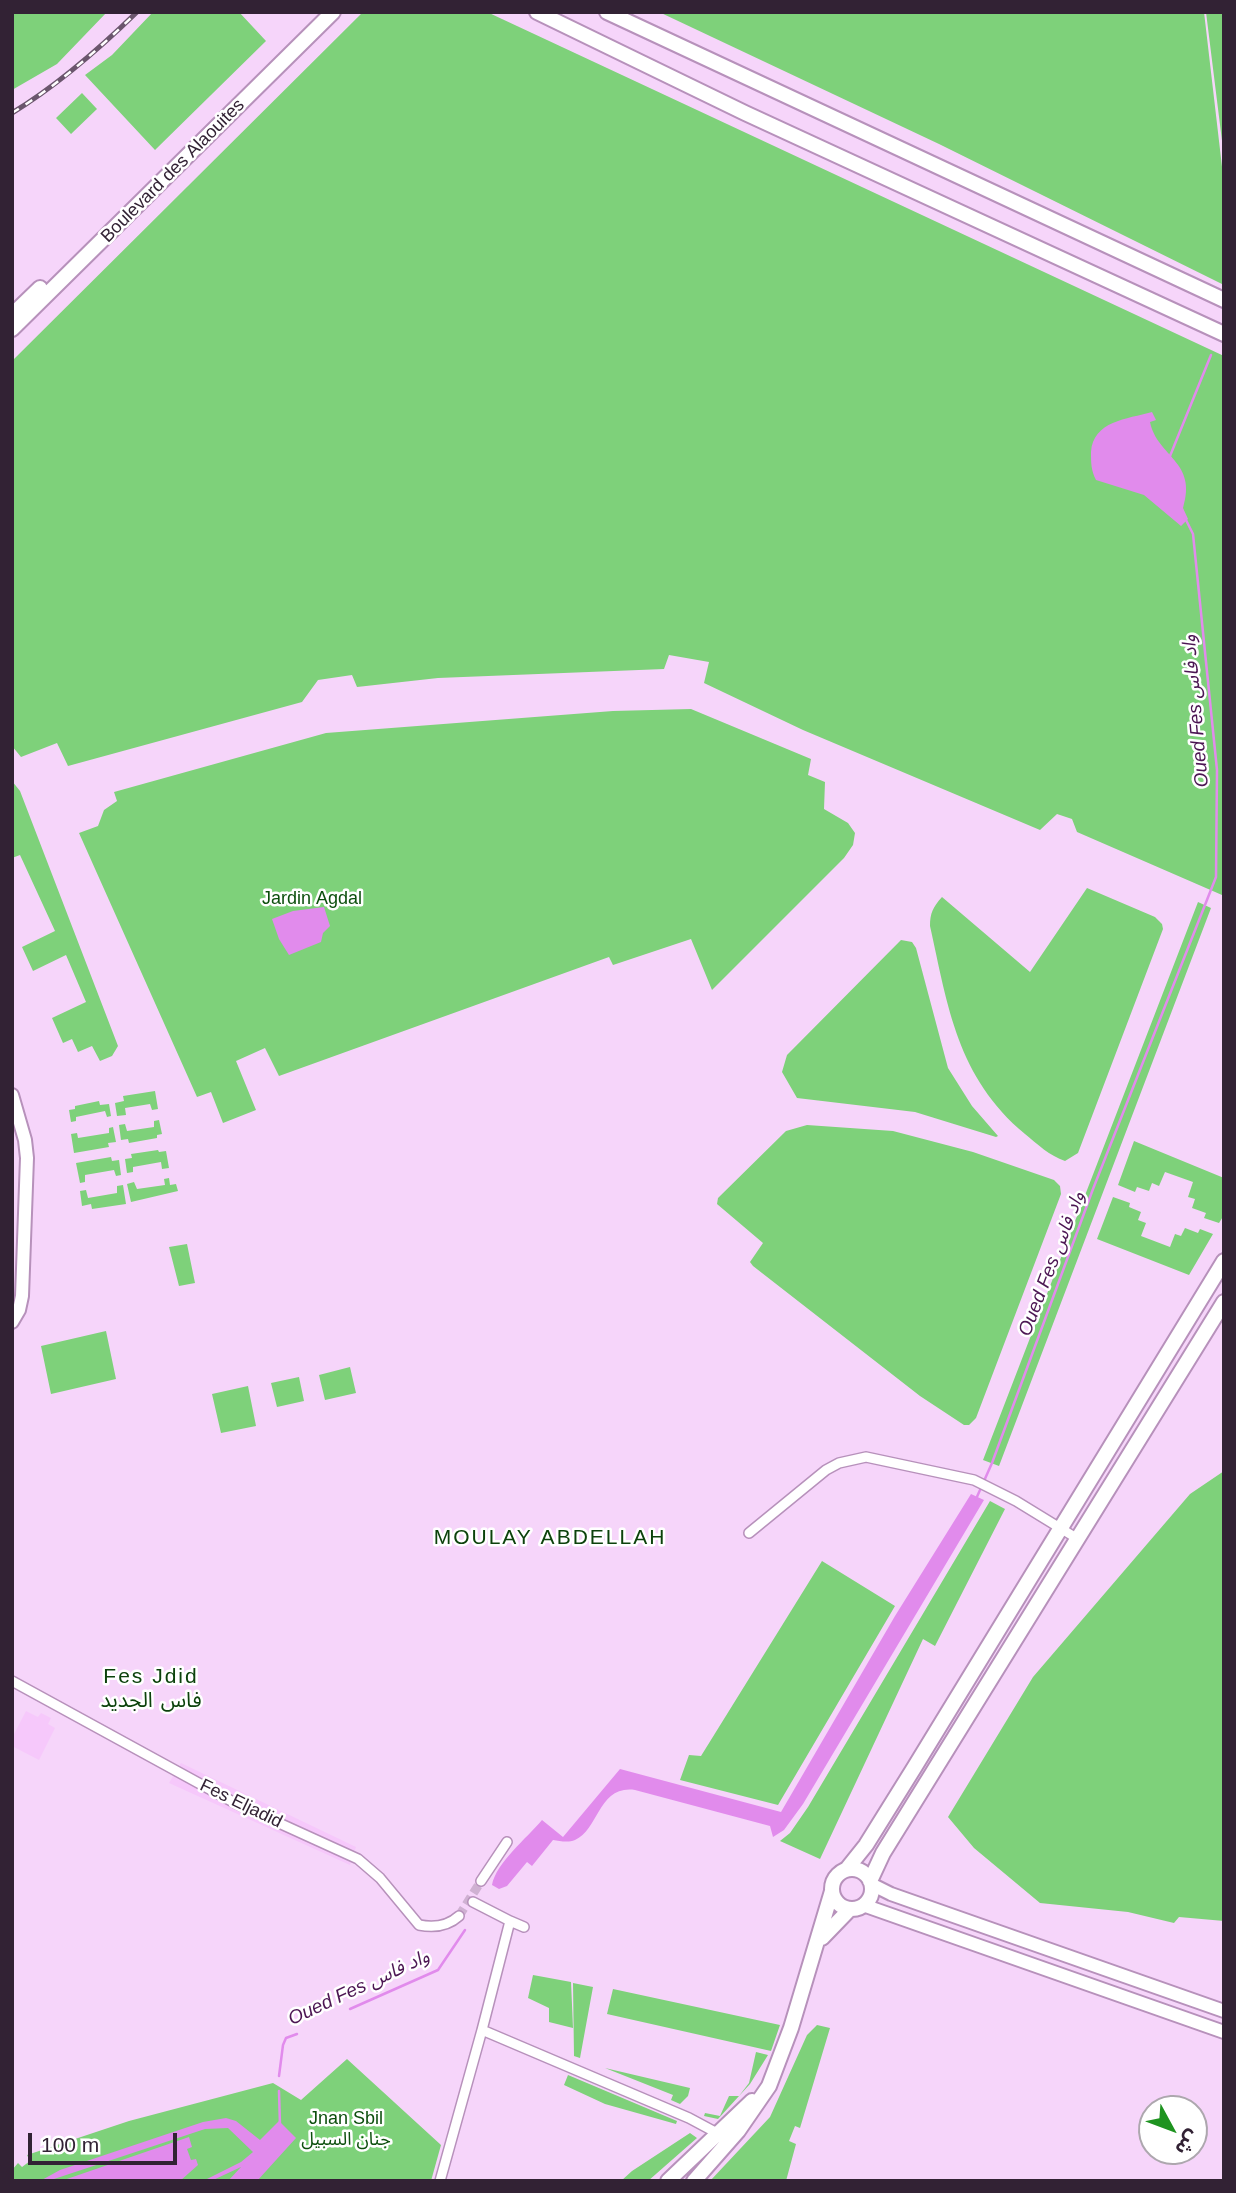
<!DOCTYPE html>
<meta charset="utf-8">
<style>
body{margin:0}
#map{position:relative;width:1236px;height:2193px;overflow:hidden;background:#f6d5fa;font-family:Helvetica,"Noto Sans Arabic",sans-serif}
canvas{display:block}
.frame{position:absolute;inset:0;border:14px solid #322234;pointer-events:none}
.north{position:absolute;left:1138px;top:2095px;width:70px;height:70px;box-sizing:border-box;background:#fff;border:2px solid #ada7ae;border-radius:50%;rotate:131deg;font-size:19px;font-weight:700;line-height:28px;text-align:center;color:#322234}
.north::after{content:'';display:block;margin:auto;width:24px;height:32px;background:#1e9320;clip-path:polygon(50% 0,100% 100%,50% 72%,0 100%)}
.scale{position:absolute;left:28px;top:2133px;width:149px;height:32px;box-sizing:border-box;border:4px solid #322234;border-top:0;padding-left:9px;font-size:21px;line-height:24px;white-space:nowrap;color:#322234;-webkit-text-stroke:5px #fff;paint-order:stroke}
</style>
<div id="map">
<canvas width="1236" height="2193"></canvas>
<div class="frame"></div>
<div class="north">ش</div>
<div class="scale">100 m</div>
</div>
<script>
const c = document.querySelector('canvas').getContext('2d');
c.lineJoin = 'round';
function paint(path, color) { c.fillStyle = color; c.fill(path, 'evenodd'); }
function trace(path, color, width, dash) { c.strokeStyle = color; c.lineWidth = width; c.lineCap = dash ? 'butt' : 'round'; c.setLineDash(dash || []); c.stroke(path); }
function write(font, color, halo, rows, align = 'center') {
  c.font = font + ' Helvetica,"Noto Sans Arabic",sans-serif'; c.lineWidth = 5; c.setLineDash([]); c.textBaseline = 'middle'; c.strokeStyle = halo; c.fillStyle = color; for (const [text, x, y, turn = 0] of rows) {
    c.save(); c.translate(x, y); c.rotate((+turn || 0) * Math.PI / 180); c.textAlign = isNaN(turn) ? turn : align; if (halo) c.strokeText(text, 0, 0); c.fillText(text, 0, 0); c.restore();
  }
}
const built = new Path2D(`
 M 26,1711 L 38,1717 L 41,1713 L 51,1718 L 48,1724 L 55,1728 L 39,1760 L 12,1746 L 12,1738 Z
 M 181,1763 L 356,1847 L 350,1865 L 169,1783 Z`);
const green = new Path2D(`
 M 12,12 L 107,12 L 57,64 L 12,90 Z
 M 153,12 L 239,12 L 266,41 L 155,150 L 85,75 L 112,55 Z
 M 363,12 L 487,12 L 1224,356 L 1222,895 L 1077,832 L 1072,819 L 1057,814 L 1040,830 L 803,730 L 704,683 L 709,662 L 669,655 L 664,669 L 438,678 L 357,687 L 352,675 L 318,680 L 302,702 L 68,766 L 57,743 L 21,757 L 12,746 L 12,361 Z
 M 659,12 L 1204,12 L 1224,184 L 1224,285 L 939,144 Z
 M 1206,12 L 1224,12 L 1224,157 Z
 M 82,93 L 97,109 L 71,134 L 56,118 Z
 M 691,709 L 811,759 L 808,775 L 825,782 L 824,809 L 848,823 L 855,833 L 853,845 L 844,858 L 712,990 L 691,939 L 613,965 L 609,957 L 279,1076 L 265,1048 L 236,1061 L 256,1110 L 223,1123 L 211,1092 L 197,1097 L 79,833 L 98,826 L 104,810 L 117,801 L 114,792 L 326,733 L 613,711 Z
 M 12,781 L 20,791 L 118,1046 L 112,1056 L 100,1061 L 92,1046 L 78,1052 L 72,1039 L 63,1043 L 52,1018 L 86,1002 L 66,955 L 33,971 L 22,947 L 55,931 L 20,855 L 12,858 Z
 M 1087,888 L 1155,917 L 1162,924 L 1163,929 L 1078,1153 L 1065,1161 C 1050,1156 1037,1144 1025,1134 C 957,1077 948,1007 930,926 C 930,913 933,907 942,897 L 1030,972 Z
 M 1198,902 L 1211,908 L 999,1466 L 983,1460 Z
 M 901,940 L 912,942 L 916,948 L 948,1068 L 972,1106 L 998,1136 L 996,1137 L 915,1112 L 797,1098 L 782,1072 L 787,1055 Z
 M 155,1091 L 158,1109 L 152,1110 L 150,1104 L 125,1108 L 126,1115 L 117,1116 L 115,1103 L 124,1101 L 123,1096 Z
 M 99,1101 L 100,1105 L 109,1104 L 111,1116 L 107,1117 L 105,1111 L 76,1117 L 76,1121 L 71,1122 L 69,1110 L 75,1109 L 75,1106 Z
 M 159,1120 L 162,1134 L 157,1135 L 157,1138 L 129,1143 L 128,1139 L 121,1140 L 119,1125 L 125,1124 L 127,1131 L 154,1127 L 154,1121 Z
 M 807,1125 L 893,1131 L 973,1152 L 1054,1180 L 1060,1186 L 1061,1194 L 976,1418 L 969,1425 L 964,1425 L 920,1396 L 753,1266 L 750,1262 L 763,1243 L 717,1204 L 718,1198 L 786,1131 Z
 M 113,1127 L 116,1142 L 108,1143 L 109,1147 L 74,1153 L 71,1134 L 77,1133 L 78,1138 L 109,1133 L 109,1128 Z
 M 1134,1141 L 1224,1178 L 1224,1215 L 1219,1223 L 1204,1218 L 1206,1213 L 1192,1208 L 1195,1199 L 1188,1197 L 1193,1182 L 1165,1172 L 1159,1186 L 1152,1183 L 1149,1191 L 1137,1187 L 1135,1192 L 1118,1185 Z
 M 158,1150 L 159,1152 L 166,1151 L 169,1168 L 162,1169 L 161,1162 L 133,1167 L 133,1172 L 127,1173 L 125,1159 L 132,1158 L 131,1154 Z
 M 111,1157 L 112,1161 L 119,1160 L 121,1175 L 116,1176 L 114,1170 L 85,1175 L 85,1182 L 80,1183 L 76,1163 Z
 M 169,1178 L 170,1185 L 176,1184 L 178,1191 L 131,1202 L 127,1184 L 134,1182 L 137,1189 L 165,1185 L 164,1179 Z
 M 123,1185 L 126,1204 L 92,1209 L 91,1204 L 82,1206 L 80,1191 L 86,1190 L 88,1198 L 117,1193 L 117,1186 Z
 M 1113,1197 L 1130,1203 L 1129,1207 L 1141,1212 L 1138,1220 L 1146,1223 L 1141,1236 L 1170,1247 L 1175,1234 L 1181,1236 L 1185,1228 L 1198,1233 L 1200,1229 L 1213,1234 L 1189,1275 L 1097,1239 Z
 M 187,1244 L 195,1283 L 179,1286 L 169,1247 Z
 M 106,1331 L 116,1379 L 51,1394 L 41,1346 Z
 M 350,1367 L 356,1393 L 325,1400 L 319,1375 Z
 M 299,1377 L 304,1401 L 277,1407 L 271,1383 Z
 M 248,1386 L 256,1426 L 221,1433 L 212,1394 Z
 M 1224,1471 L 1224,1921 L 1179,1917 L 1174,1923 L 1128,1912 L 1040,1903 L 974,1848 L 948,1817 L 1033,1677 L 1190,1494 Z
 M 990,1501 L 1005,1509 L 935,1646 L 923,1639 L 820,1859 L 780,1841 L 790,1833 L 808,1807 Z
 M 822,1561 L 895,1606 L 778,1805 L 680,1780 L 689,1755 L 701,1756 Z
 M 533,1975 L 571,1982 L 573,2028 L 549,2022 L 549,2008 L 528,1998 Z
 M 573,1983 L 593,1987 L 580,2058 L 574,2056 Z
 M 613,1989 L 780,2025 L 771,2051 L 607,2014 Z
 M 817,2025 L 830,2028 L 800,2128 L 795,2126 L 789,2141 L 796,2144 L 786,2181 L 710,2181 L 770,2117 L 807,2035 Z
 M 756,2052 L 768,2055 L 750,2084 L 718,2119 L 704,2116 L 705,2113 L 720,2116 L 729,2096 L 739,2096 L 749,2083 Z
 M 347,2059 L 441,2145 L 431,2181 L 12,2181 L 12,2170 L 18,2163 L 22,2167 L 30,2161 L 27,2155 L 129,2121 L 273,2083 L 301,2100 Z
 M 605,2068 L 690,2088 L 688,2096 L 680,2104 L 671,2100 L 673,2095 Z
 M 568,2075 L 677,2121 L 676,2124 L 605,2104 L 564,2085 Z
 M 690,2133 L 697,2138 L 648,2181 L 621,2181 L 632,2171 Z`);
const water = new Path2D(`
 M 1152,412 L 1156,420 L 1150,422 C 1157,457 1198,461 1183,508 L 1188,519 L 1181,526 L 1144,495 L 1096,480 C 1091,470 1091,463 1091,452 C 1093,421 1127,419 1152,412 Z
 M 324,907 L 330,926 L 323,933 L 321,942 L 289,955 L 279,939 L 272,919 L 293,911 Z
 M 971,1494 L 984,1500 L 803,1804 L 784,1830 L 773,1837 L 770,1826 L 635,1790 C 598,1785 599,1830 575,1840 C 568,1843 560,1841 553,1840 L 532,1866 L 527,1862 L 507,1886 L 499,1889 L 492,1885 C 496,1863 527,1838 542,1820 L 563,1837 L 620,1769 L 781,1812 L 895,1616 Z
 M 226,2118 L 236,2121 L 260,2140 L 279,2121 L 296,2138 L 257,2181 L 228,2181 L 241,2167 L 211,2181 L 203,2181 L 241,2162 L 253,2152 L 228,2128 L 205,2129 L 48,2181 L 40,2181 L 60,2170 L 203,2122 Z
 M 189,2137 L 192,2147 L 187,2149 L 191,2160 L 196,2159 L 198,2165 L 180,2181 L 61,2181 Z`);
const stream = new Path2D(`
 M 1170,456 L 1211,355
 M 976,1499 L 992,1463 L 1093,1189 L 1216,877 L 1217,770 L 1193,534 L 1185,518
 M 350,2009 L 438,1970 L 465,1930
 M 279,2076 L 283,2045 L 286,2038 L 297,2034
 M 279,2091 L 280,2126`);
const streetTunnel = new Path2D(`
 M 459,1916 L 481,1881`);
const street = new Path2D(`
 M 749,1533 L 826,1470 L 839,1463 L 866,1457 L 974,1480 L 1016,1501 L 1078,1539
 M 12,1681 L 235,1803 L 358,1859 L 380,1878 L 419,1925 C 434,1928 448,1926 459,1916
 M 481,1881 L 507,1842
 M 473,1902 L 510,1921 L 482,2030
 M 510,1921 L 524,1927
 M 440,2181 L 482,2030 L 689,2118 L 717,2133`);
const secondary = new Path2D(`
 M 12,1095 L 25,1140 L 27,1158 L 22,1296 L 19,1310 L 12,1322
 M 871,1884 L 891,1894 L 1224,2011
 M 863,1905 L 1224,2032`);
const primary = new Path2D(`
 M 537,12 L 745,113 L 1224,334
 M 607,12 L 1224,300
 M 12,315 L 40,288
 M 12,329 L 333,12
 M832 1889a20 20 0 1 1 40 0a20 20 0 1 1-40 0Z
 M 846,1870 L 866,1845 L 914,1768 L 1224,1261
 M 870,1881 L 883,1853 L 1224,1302
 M 822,1938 L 850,1909
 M 668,2181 L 752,2101
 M 694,2181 L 738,2131 L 769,2086 L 791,2028 L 832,1891`);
const rail = new Path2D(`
 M 12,113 C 58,85 98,50 137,12`);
const streetNames = [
 ["Boulevard des Alaouites",173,171,-45],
 ["Fes Eljadid",241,1804,26]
];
const parkNames = [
 ["Jardin Agdal",312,899],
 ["Jnan Sbil",346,2119],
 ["جنان السبيل",346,2140]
];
const waterNames = [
 ["Oued Fes واد فاس",1196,711,-95],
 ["Oued Fes واد فاس",1052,1264,-69],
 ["Oued Fes واد فاس",359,1988,-25]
];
const quarterNames = [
 ["MOULAY ABDELLAH",550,1538],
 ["Fes Jdid",151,1677],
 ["فاس الجديد",151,1701]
];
paint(built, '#f6c8fb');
paint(green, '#7ed17a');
paint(water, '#e18bec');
trace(stream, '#e18bec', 2.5);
trace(streetTunnel, '#cfb1d2', 9, [9, 4.5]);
trace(street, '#b791bb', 12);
trace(secondary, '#b791bb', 16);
trace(primary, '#b791bb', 18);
trace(street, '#fff', 9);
trace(secondary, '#fff', 12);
trace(primary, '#fff', 14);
trace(rail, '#6b566d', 5);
trace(rail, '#fff', 2.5, [8]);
write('18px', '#322234', '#fff', streetNames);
write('18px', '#0c4f0d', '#fff', parkNames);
write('italic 19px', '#4c1653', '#fff', waterNames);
c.letterSpacing = '2px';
write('21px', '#0c420c', '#fff', quarterNames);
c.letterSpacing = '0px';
</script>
